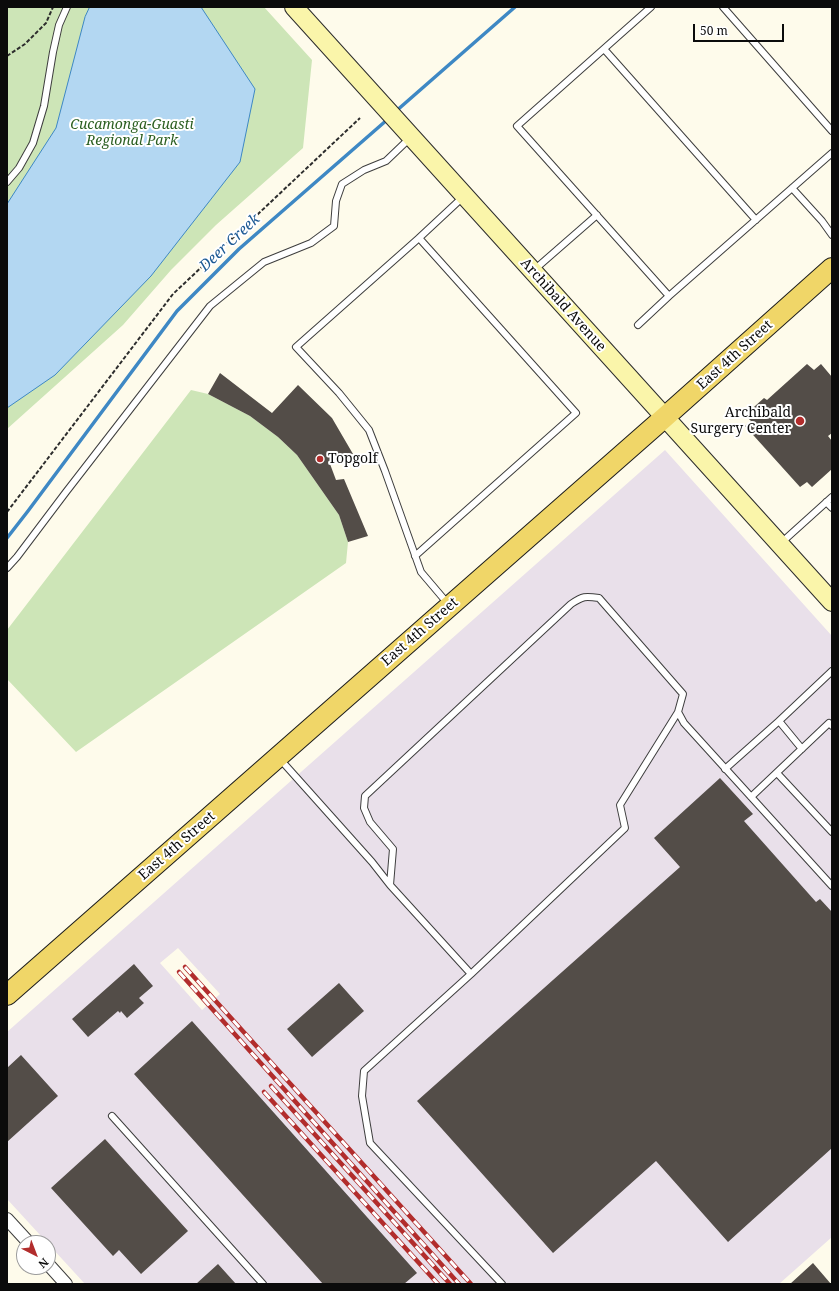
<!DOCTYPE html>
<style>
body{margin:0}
#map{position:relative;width:839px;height:1291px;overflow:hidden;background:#fefbeb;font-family:"Noto Serif",serif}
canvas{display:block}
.frame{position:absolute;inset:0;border:8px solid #0b0b0b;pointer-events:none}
.north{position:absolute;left:16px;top:1235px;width:40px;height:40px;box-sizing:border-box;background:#fff;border:1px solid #9d9d9d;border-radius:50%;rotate:138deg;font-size:11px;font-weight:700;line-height:16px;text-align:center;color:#0b0b0b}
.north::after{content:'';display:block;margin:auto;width:14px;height:18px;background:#b22d2c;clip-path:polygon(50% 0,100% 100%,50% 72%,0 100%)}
.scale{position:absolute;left:693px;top:24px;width:91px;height:18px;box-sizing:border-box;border:2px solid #0b0b0b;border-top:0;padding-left:5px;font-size:12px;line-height:14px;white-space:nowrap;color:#0b0b0b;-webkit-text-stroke:3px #fff;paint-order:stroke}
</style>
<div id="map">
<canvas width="839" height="1291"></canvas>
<div class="frame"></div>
<div class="north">N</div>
<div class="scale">50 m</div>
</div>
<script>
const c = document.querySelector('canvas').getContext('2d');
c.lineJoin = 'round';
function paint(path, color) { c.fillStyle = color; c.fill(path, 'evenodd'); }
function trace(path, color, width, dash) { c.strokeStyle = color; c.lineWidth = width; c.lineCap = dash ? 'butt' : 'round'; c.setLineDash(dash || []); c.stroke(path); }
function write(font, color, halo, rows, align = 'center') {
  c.font = font + ' "Noto Serif",serif'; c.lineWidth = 4; c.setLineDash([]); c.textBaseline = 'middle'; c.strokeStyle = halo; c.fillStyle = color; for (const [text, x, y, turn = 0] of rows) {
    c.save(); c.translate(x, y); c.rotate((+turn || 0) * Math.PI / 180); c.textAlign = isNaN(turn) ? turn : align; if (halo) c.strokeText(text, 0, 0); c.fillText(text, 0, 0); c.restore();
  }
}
const industrial = new Path2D(`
 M 665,450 L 832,636 L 832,1237 L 779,1284 L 85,1284 L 7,1199 L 7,1032 ZM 178,948 L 220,994 L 202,1010 L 160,963 Z`);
const green = new Path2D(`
 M 7,7 L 264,7 L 312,60 L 303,148 L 216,225 L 171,270 L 123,325 L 7,429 Z
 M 191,390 L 208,394 L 250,416 L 278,437 L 297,455 L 339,515 L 348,542 L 346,563 L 76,752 L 7,679 L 7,630 Z`);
const water = new Path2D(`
 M 90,7 L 201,7 L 255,89 L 240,162 L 151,276 L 55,375 L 7,408 L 7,204 L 56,128 L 85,17 Z`);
const stream = new Path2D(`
 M 395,112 L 515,7
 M 7,538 L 28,511 L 177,311 L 239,249 L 388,119`);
const building = new Path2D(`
 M 807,364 L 814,370 L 821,364 L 832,377 L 832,433 L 828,436 L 832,441 L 832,469 L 812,487 L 807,482 L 800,487 L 745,426 L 751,421 L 745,415 L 764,398 L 767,400 Z
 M 220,373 L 272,413 L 298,385 L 332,418 L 353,454 L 330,464 L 336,480 L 344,479 L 368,536 L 348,542 L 339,515 L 297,455 L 278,437 L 250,416 L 208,394 Z
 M 720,778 L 753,814 L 744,821 L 816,902 L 820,899 L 832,912 L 832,1148 L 728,1242 L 656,1161 L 553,1253 L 417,1101 L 680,867 L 654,838 Z
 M 134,964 L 153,986 L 139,998 L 144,1003 L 127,1018 L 121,1011 L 120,1013 L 118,1011 L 88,1037 L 72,1019 Z
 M 339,983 L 364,1011 L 312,1057 L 287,1029 Z
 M 192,1021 L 417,1273 L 404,1284 L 323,1284 L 134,1074 Z
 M 21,1055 L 58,1096 L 7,1142 L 7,1068 Z
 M 105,1139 L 188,1231 L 141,1274 L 119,1250 L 113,1256 L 51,1188 Z
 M 813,1263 L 831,1284 L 790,1284 Z
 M 218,1264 L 236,1284 L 196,1284 Z`);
const path = new Path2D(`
 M 7,56 L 25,44 L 46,23 L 53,7
 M 7,512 L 173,294 L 360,118`);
const service = new Path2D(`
 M 651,7 L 517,126 L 669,296 L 832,153
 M 723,7 L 832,131
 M 604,49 L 756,220
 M 7,182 L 19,168 L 33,143 L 44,106 L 53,52 L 59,25 L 67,7
 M 792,188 L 822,221 L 832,235
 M 534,270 L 597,215
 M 638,325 L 669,296
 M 826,502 L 832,508
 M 781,543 L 832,497
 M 415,556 L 576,413 L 419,238
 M 7,568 L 17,557 L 66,492 L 210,306 L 264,262 L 311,243 L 334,226 L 336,201 L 342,184 L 364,170 L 386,161 L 410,138
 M 449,605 L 421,572 L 385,471 L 369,430 L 339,393 L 296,347 L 419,238 L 463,197
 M 678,712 L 620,805 L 625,828 L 471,974 L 390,885 L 393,849 L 370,822 L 364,808 L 365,796 L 571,604 C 583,596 585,596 599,598 L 683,694 L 678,712 L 684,723 L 832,886
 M 779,721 L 802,749
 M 279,758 L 372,862 L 390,885
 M 725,769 L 779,721 L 832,671
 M 777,773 L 832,832
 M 751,797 L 829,723 L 832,726
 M 471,974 L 364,1071 L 362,1096 L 370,1143 L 502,1284
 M 112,1116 L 263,1284`);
const minor = new Path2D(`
 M 7,1219 L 29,1243
 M 48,1264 L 66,1284`);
const secondary = new Path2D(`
 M 294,7 L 832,602`);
const primary = new Path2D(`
 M 7,995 L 665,417 L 832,268`);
const rail = new Path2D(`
 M 185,967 L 471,1284
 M 179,972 L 459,1284
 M 271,1086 L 450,1284
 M 264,1092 L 438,1284`);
const markers = [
 [800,421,5,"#b22d2c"],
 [320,459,4,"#b22d2c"]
];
const parkNames = [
 ["Cucamonga-Guasti",132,125],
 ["Regional Park",132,141]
];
const streetNames = [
 ["Archibald Avenue",563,305,48],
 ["East 4th Street",735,355,-42],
 ["East 4th Street",420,632,-41],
 ["East 4th Street",177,846,-41]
];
const poiNames = [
 ["Archibald",791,413],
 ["Surgery Center",791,429],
 ["Topgolf",328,459,"left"]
];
const waterNames = [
 ["Deer Creek",230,243,-43]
];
paint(industrial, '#e9e0ea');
paint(green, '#cde5b7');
paint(water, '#b3d7f2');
trace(water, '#3e88c4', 1);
trace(stream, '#3e88c4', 3.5);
paint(building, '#534d48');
trace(service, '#3e3e3e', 8);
trace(minor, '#3e3e3e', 14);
trace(secondary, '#2d2d2d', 20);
trace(primary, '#1c1c1c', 22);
trace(path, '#2d2d2d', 2, [4, 2]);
trace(service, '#fff', 6);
trace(minor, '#fff', 12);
trace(secondary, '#faf5aa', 18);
trace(primary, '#f0d668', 20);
trace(rail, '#b22d2c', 4.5);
trace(rail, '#fff', 3, [9]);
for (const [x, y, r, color] of markers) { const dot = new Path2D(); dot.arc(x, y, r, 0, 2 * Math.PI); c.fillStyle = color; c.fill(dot); trace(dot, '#fff', 1.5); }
write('italic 14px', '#2a5e20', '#fff', parkNames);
write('14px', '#0b0b0b', '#fff', streetNames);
write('14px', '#0b0b0b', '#fff', poiNames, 'right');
write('italic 15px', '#1d5a94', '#fff', waterNames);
</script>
